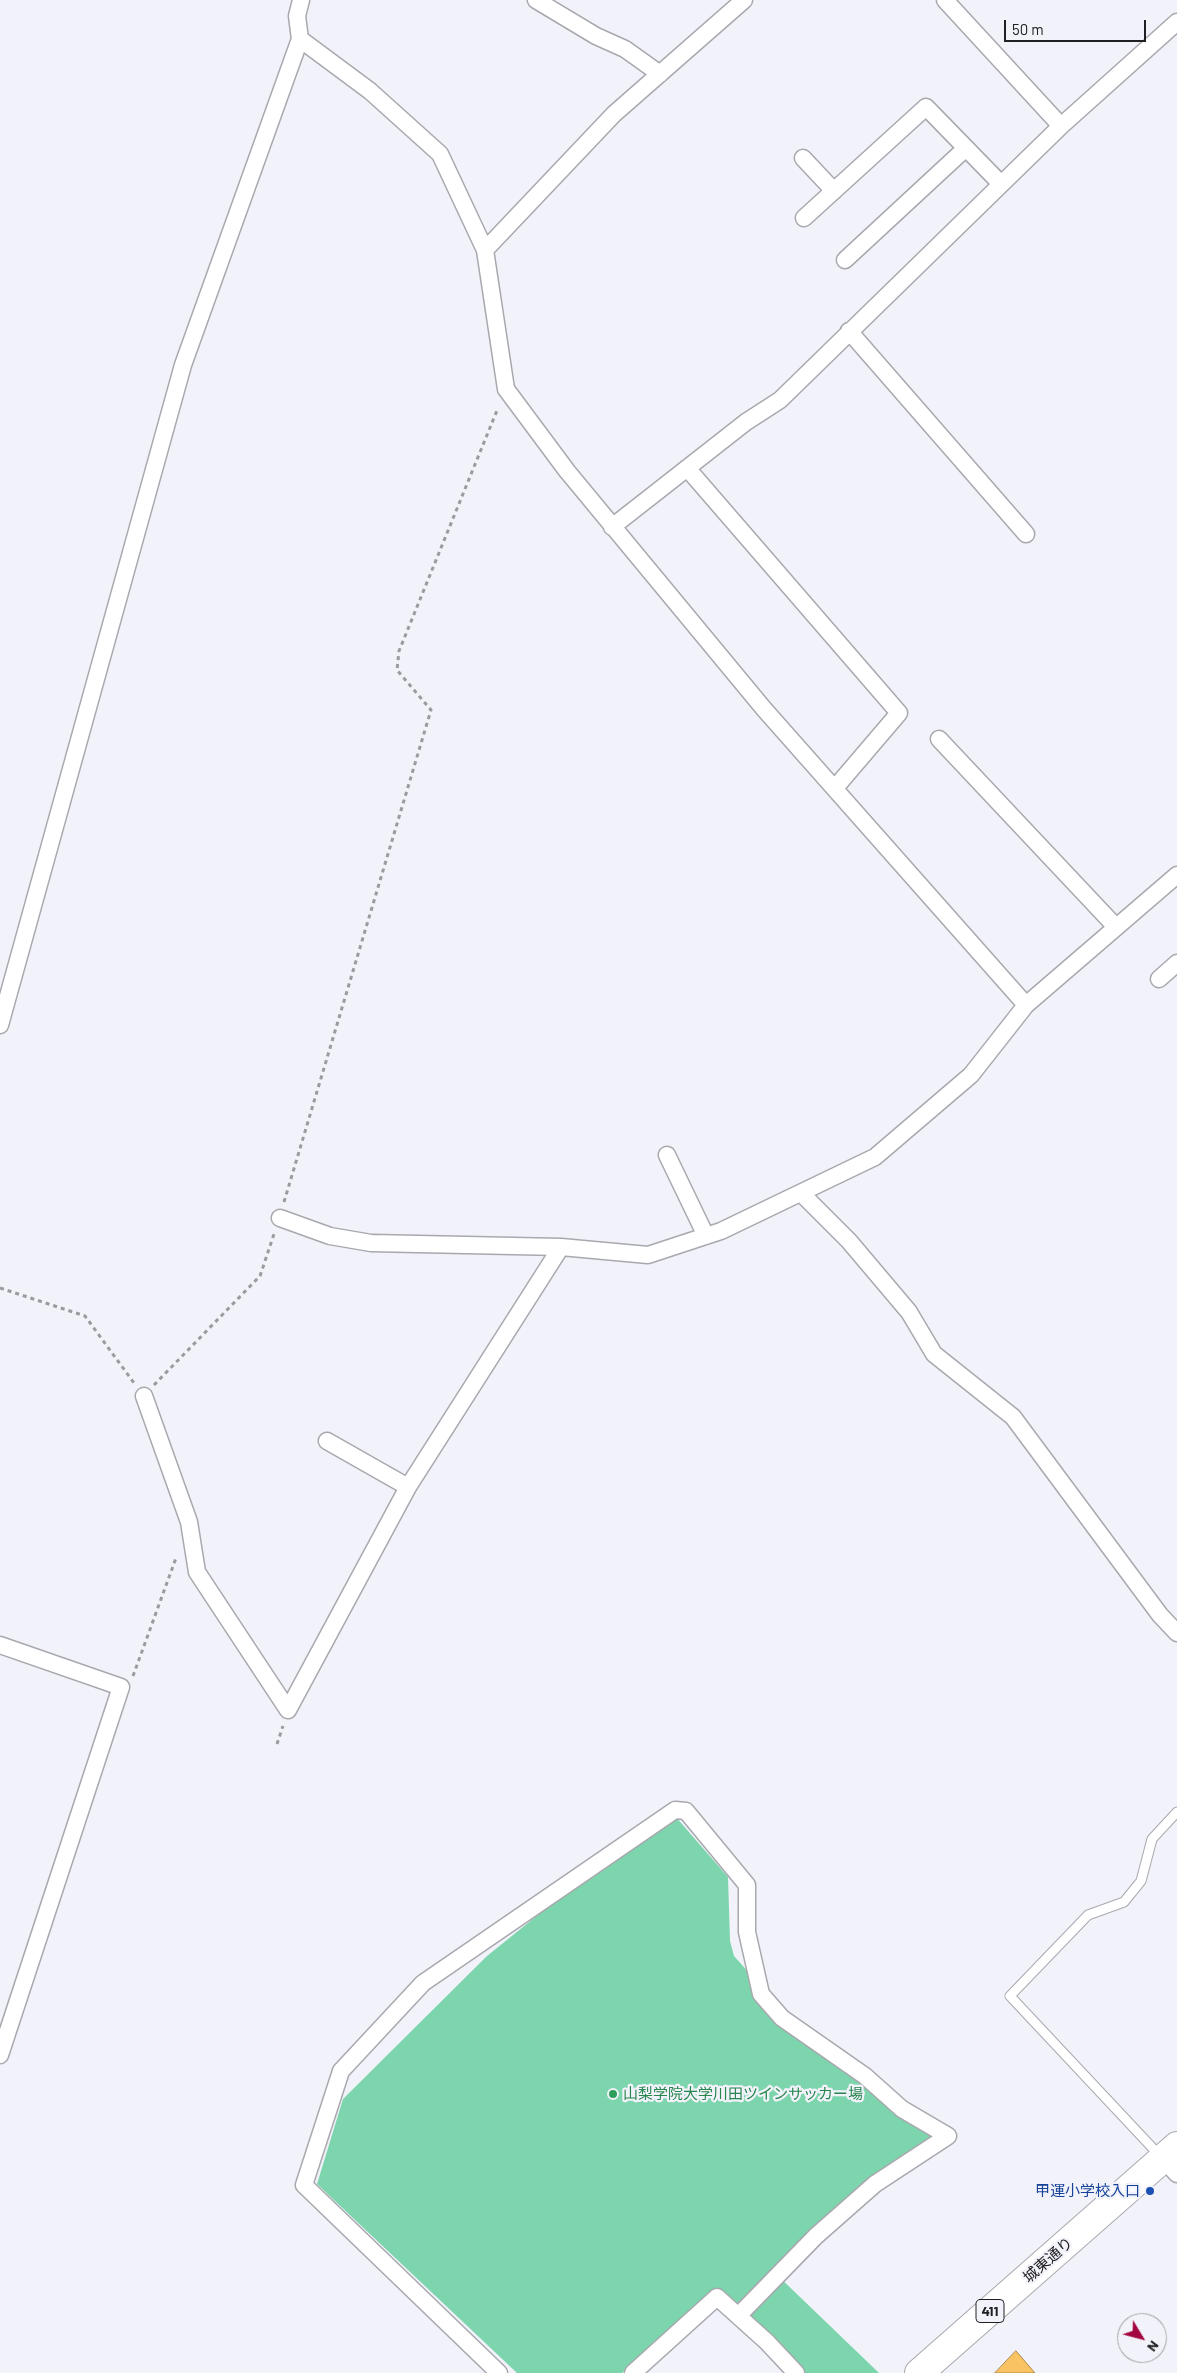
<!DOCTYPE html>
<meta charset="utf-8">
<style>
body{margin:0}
#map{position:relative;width:1177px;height:2373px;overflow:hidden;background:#f2f2fa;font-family:Barlow,sans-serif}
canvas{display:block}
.north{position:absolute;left:1117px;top:2313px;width:50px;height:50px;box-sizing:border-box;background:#f2f2fa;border:1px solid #9e9ea4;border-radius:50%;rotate:127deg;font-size:14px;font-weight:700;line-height:20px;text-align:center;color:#202022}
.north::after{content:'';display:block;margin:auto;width:18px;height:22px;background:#a20741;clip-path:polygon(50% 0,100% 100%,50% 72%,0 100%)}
.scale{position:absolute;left:1004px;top:20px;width:142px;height:22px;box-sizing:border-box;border:2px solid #202022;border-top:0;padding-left:6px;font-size:15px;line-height:18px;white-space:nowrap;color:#202022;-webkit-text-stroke:4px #f2f2fa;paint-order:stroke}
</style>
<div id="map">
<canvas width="1177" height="2373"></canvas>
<div class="north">N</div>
<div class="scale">50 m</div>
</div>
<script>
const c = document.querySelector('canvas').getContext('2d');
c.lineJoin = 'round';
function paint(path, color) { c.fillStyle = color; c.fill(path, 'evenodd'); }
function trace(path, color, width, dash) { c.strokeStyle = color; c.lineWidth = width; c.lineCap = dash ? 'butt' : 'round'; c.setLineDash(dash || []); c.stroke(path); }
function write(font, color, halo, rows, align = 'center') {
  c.font = font + ' Barlow,"Noto Sans JP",sans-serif'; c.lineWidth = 4.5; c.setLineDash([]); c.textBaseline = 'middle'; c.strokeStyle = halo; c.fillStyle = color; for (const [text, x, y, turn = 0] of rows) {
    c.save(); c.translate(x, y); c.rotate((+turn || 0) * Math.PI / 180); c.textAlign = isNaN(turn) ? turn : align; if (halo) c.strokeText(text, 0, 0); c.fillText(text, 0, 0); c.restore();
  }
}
const green = new Path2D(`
 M 675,1816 L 728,1877 L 730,1941 L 734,1956 L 751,1975 L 756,1999 L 932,2135 L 774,2272 L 879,2373 L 801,2373 L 717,2288 L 622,2373 L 517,2373 L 317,2184 L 343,2099 L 487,1956 L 549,1906 Z`);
const building = new Path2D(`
 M 1016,2351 L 1035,2373 L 995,2373 Z`);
const path = new Path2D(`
 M 284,1202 L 431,710 L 397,670 L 399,651 L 498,408
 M 0,1288 L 85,1316 L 134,1383
 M 154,1385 L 260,1276 L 274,1234
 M 133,1676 L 176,1558
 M 277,1744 L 283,1726`);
const lane = new Path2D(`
 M 1161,2157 L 1010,1996 L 1088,1915 L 1124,1902 L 1141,1881 L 1152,1839 L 1177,1812`);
const street = new Path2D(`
 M 536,0 L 596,36 L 625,49 L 660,74
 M 945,0 L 1061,126
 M 300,39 L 370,91 L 440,154 L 485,250 L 506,389 L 567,471 L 764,709 L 1026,1005
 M 803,158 L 834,191
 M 804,218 L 926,107 L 1001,184
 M 485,250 L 614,114 L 744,0
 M 845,260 L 966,148
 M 849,331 L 1026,534
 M 687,468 L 899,713 L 835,788
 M 612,527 L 746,422 L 780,400 L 1061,126 L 1177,22
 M 939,739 L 1116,927
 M 1159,979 L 1177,963
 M 0,1025 L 183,365 L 300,39 L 297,16 L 301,0
 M 667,1155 L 706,1236
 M 801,1193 L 849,1241 L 909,1312 L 934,1354 L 1013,1417 L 1160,1615 L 1177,1633
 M 280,1218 L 330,1236 L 371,1243 L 561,1247 L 648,1255 L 721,1231 L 875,1157 L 971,1075 L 1026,1005 L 1177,875
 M 144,1396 L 189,1522 L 197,1572 L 288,1710 L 408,1487 L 561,1247
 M 327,1441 L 408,1487
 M 0,1645 L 121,1687 L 0,2055
 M 1163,2159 L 1177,2174
 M 499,2373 L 304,2185 L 341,2071 L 423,1983 L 675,1810 L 686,1811 L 747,1885 L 747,1932 L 761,1994 L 782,2018 L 865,2076 L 902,2109 L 948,2136 L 875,2184 L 816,2236 L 738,2316
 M 633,2373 L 717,2297 L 767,2342 L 796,2373`);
const highway = new Path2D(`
 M 919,2373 L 1177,2146`);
const markers = [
 [613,2094,5,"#2e9e5b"],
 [1150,2191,5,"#1a4fb4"]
];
const shields = [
 [990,2311,28]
];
const shieldNames = [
 ["411",990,2311]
];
const leisureNames = [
 ["山梨学院大学川田ツインサッカー場",623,2094]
];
const transitNames = [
 ["甲運小学校入口",1140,2191]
];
const streetNames = [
 ["城東通り",1048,2260,-41]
];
paint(green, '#7cd5ad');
paint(building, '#f9c363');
trace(building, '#ae8845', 1);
trace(lane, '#a8a8af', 11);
trace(street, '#a8a8af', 19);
trace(highway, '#a8a8af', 30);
trace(path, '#9a9a9f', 3, [4, 4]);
trace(lane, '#fff', 9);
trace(street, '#fff', 16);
trace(highway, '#fff', 28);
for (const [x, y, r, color] of markers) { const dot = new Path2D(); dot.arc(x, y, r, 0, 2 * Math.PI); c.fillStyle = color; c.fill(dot); trace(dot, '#f2f2fa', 2); }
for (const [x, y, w] of shields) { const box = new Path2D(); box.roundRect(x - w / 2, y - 11.5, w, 23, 4); c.fillStyle = '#f2f2fa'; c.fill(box); trace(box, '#202022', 1); }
write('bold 14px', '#202022', null, shieldNames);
write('15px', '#27864d', '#f2f2fa', leisureNames, 'left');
write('15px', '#164399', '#f2f2fa', transitNames, 'right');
write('15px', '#202022', '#f2f2fa', streetNames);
</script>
